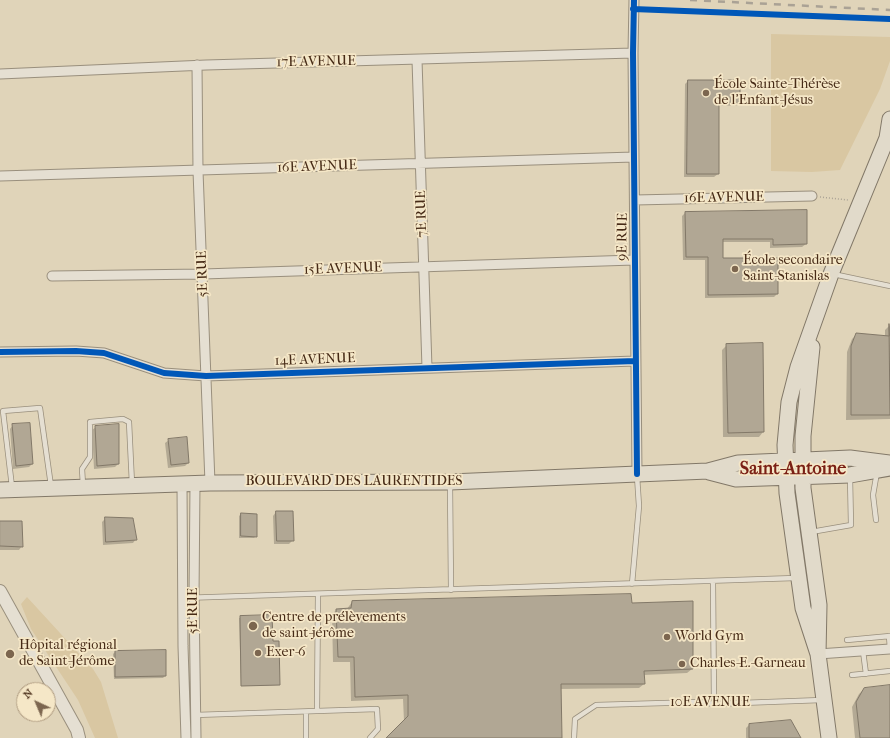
<!DOCTYPE html>
<meta charset="utf-8">
<style>
body{margin:0}
#map{position:relative;width:890px;height:738px;overflow:hidden;background:#e0d4b9;font-family:"IM FELL French Canon",serif}
canvas{display:block}
.north{position:absolute;left:16px;top:682px;width:40px;height:40px;box-sizing:border-box;background:#f5e7c7;border:1px solid #af9b80;border-radius:50%;rotate:316deg;font-size:11px;font-weight:700;line-height:16px;text-align:center;color:#462a16}
.north::after{content:'';display:block;margin:auto;width:14px;height:18px;background:#7c664f;clip-path:polygon(50% 0,100% 100%,50% 72%,0 100%)}
</style>
<div id="map">
<canvas width="890" height="738"></canvas>
<div class="north">N</div>
</div>
<script>
const c = document.querySelector('canvas').getContext('2d');
c.lineJoin = 'round';
function paint(path, color) { c.fillStyle = color; c.fill(path, 'evenodd'); }
function trace(path, color, width, dash) { c.strokeStyle = color; c.lineWidth = width; c.lineCap = dash ? 'butt' : 'round'; c.setLineDash(dash || []); c.stroke(path); }
function write(font, color, halo, rows, align = 'center') {
  c.font = font + ' "IM FELL French Canon",serif'; c.lineWidth = 3.5; c.setLineDash([]); c.textBaseline = 'middle'; c.strokeStyle = halo; c.fillStyle = color; for (const [text, x, y, turn = 0] of rows) {
    c.save(); c.translate(x, y); c.rotate((+turn || 0) * Math.PI / 180); c.textAlign = isNaN(turn) ? turn : align; if (halo) c.strokeText(text, 0, 0); c.fillText(text, 0, 0); c.restore();
  }
}
const green = new Path2D(`
 M 771,34 L 890,37 L 890,61 L 880,89 L 840,170 L 812,172 L 771,171 Z
 M 27,597 L 93,669 L 101,682 L 118,738 L 95,738 L 78,700 L 31,629 L 21,604 Z`);
const shadow = new Path2D(`
 M 688,81 L 739,102 L 736,106 L 718,105 L 718,174 L 714,177 L 684,177 L 685,84 Z
 M 685,213 L 806,244 L 802,247 L 770,248 L 770,242 L 722,242 L 722,259 L 777,294 L 774,297 L 705,298 L 705,260 L 683,260 L 682,216 Z
 M 890,325 L 890,419 L 846,420 L 847,352 L 852,339 L 857,334 L 885,337 L 885,330 Z
 M 727,345 L 763,432 L 759,437 L 723,437 L 722,350 Z
 M 13,425 L 32,464 L 29,467 L 13,469 L 10,429 Z
 M 96,427 L 118,464 L 115,467 L 94,469 L 92,430 Z
 M 169,440 L 188,463 L 185,466 L 168,468 L 165,443 Z
 M 276,512 L 293,540 L 289,544 L 274,544 L 273,516 Z
 M 241,514 L 256,536 L 254,538 L 239,538 L 239,516 Z
 M 106,518 L 136,539 L 133,543 L 103,545 L 102,522 Z
 M 0,522 L 22,546 L 19,550 L 0,550 Z
 M 352,602 L 631,604 L 692,669 L 687,673 L 644,675 L 644,684 L 639,688 L 560,689 L 561,738 L 387,738 L 404,721 L 403,699 L 351,701 L 350,662 L 333,662 L 332,615 L 336,610 L 347,609 Z
 M 271,616 L 272,642 L 279,685 L 241,686 L 239,618 Z
 M 115,652 L 165,676 L 163,678 L 114,679 L 113,654 Z
 M 890,686 L 890,738 L 855,738 L 852,707 L 859,694 L 864,689 Z
 M 791,721 L 800,738 L 746,738 L 746,728 L 749,725 Z`);
const building = new Path2D(`
 M 688,80 L 740,80 L 740,103 L 719,102 L 719,174 L 687,174 Z
 M 807,210 L 807,244 L 773,245 L 773,239 L 723,239 L 723,258 L 778,258 L 778,294 L 708,295 L 708,257 L 686,257 L 685,212 Z
 M 889,324 L 890,415 L 851,415 L 851,346 L 856,333 L 889,336 Z
 M 763,343 L 764,432 L 728,433 L 726,344 Z
 M 30,423 L 33,464 L 16,466 L 12,424 Z
 M 119,424 L 119,464 L 97,466 L 95,426 Z
 M 187,437 L 189,463 L 171,465 L 168,439 Z
 M 276,511 L 293,511 L 294,541 L 277,541 Z
 M 241,513 L 257,514 L 257,537 L 241,536 Z
 M 105,517 L 133,518 L 137,540 L 106,542 Z
 M 0,521 L 22,521 L 23,547 L 0,546 Z
 M 631,594 L 632,603 L 693,601 L 693,669 L 644,671 L 645,684 L 561,684 L 562,738 L 386,738 L 408,716 L 408,695 L 355,697 L 354,657 L 338,657 L 336,609 L 351,608 L 352,601 Z
 M 272,615 L 273,641 L 279,641 L 280,685 L 241,686 L 240,616 Z
 M 166,650 L 166,676 L 115,677 L 115,651 Z
 M 890,685 L 890,738 L 860,738 L 856,702 L 864,688 Z
 M 791,720 L 801,738 L 749,738 L 749,724 Z`);
const path = new Path2D(`
 M 820,197 L 848,200`);
const service = new Path2D(`
 M 833,274 L 890,286
 M 450,484 L 451,590
 M 83,485 L 82,469 L 90,457 L 90,422 L 123,419 L 129,422 L 132,484
 M 12,487 L 3,411 L 40,408 L 51,486
 M 876,520 L 873,495 L 877,472
 M 811,532 L 851,525 L 850,477
 M 713,582 L 714,704
 M 632,584 L 639,506 L 637,476
 M 182,598 L 796,578
 M 889,636 L 890,649
 M 847,640 L 890,636
 M 863,651 L 866,674
 M 852,675 L 890,671
 M 317,711 L 318,594
 M 306,712 L 306,738
 M 195,715 L 377,709 L 378,729 L 370,738
 M 574,738 L 575,719 L 596,705 L 699,702 L 714,704 L 822,700`);
const minor = new Path2D(`
 M 634,0 L 633,53 L 637,474
 M 417,60 L 427,368
 M 197,65 L 198,171 L 210,483
 M 0,74 L 206,65 L 633,53
 M 0,176 L 634,157
 M 635,200 L 812,196
 M 52,276 L 203,274 L 634,260
 M 0,352 L 76,351 L 104,353 L 164,373 L 206,376 L 635,361
 M 182,484 L 183,646 L 186,738
 M 195,484 L 194,597 L 196,738
 M 818,654 L 890,649`);
const tertiary = new Path2D(`
 M 0,591 L 77,730 L 79,738`);
const primary = new Path2D(`
 M 812,347 L 803,436 L 803,488 L 819,605 L 818,654 L 829,738
 M 709,472 L 736,479 L 850,475 L 890,468
 M 0,490 L 210,483 L 450,482 L 708,471 L 738,463 L 850,458 L 890,463
 M 818,654 L 803,608 L 787,493 L 785,445 L 789,402 L 798,367 L 831,274 L 887,138 L 890,119`);
const rail = new Path2D(`
 M 690,0 L 890,10`);
const cycleway = new Path2D(`
 M 634,0 L 633,53 L 637,474
 M 633,9 L 890,19
 M 0,352 L 76,351 L 104,353 L 164,373 L 206,376 L 635,361`);
const markers = [
 [706,93,4,"#7c664f"],
 [735,269,4,"#7c664f"],
 [253,626,5,"#7c664f"],
 [667,637,4,"#7c664f"],
 [258,653,4,"#7c664f"],
 [10,654,5,"#7c664f"],
 [682,664,4,"#7c664f"]
];
const streetNames = [
 ["17E AVENUE",316,62,-1],
 ["16E AVENUE",317,167,-2],
 ["16E AVENUE",724,198,-1],
 ["7E RUE",422,214,-92],
 ["9E RUE",623,237,-89],
 ["15E AVENUE",343,269,-2],
 ["5E RUE",203,274,-92],
 ["14E AVENUE",315,360,-2],
 ["BOULEVARD DES LAURENTIDES",354,482],
 ["5E RUE",194,611,-90],
 ["10E AVENUE",710,703]
];
const poiNames = [
 ["École Sainte-Thérèse",714,85],
 ["de l'Enfant-Jésus",714,101],
 ["École secondaire",743,261],
 ["Saint-Stanislas",743,277],
 ["Centre de prélèvements",262,618],
 ["de saint-jérôme",262,634],
 ["World Gym",675,637],
 ["Hôpital régional",19,646],
 ["de Saint-Jérôme",19,662],
 ["Exer-6",266,653],
 ["Charles-E.-Garneau",690,664]
];
const districtNames = [
 ["Saint-Antoine",793,470]
];
paint(green, '#d9c7a2');
paint(shadow, '#0003');
paint(building, '#b1a794');
trace(building, '#827868', 1);
trace(service, '#998f7d', 6);
trace(minor, '#998f7d', 11);
trace(tertiary, '#998f7d', 14);
trace(primary, '#827868', 17);
trace(path, '#aaa295', 1.5, [1, 2]);
trace(service, '#e5dfd2', 4.5);
trace(minor, '#e5dfd2', 9);
trace(tertiary, '#e5dfd2', 12);
trace(primary, '#e1daca', 15);
trace(rail, '#aaa295', 2.5, [7, 7]);
trace(cycleway, '#0057b8', 6);
for (const [x, y, r, color] of markers) { const dot = new Path2D(); dot.arc(x, y, r, 0, 2 * Math.PI); c.fillStyle = color; c.fill(dot); trace(dot, '#f5e7c7', 1.5); }
write('14px', '#462a16', '#f5e7c7', streetNames);
write('14px', '#462a16', '#f5e7c7', poiNames, 'left');
write('bold 18px', '#7a1f14', '#f5e7c7', districtNames);
</script>
